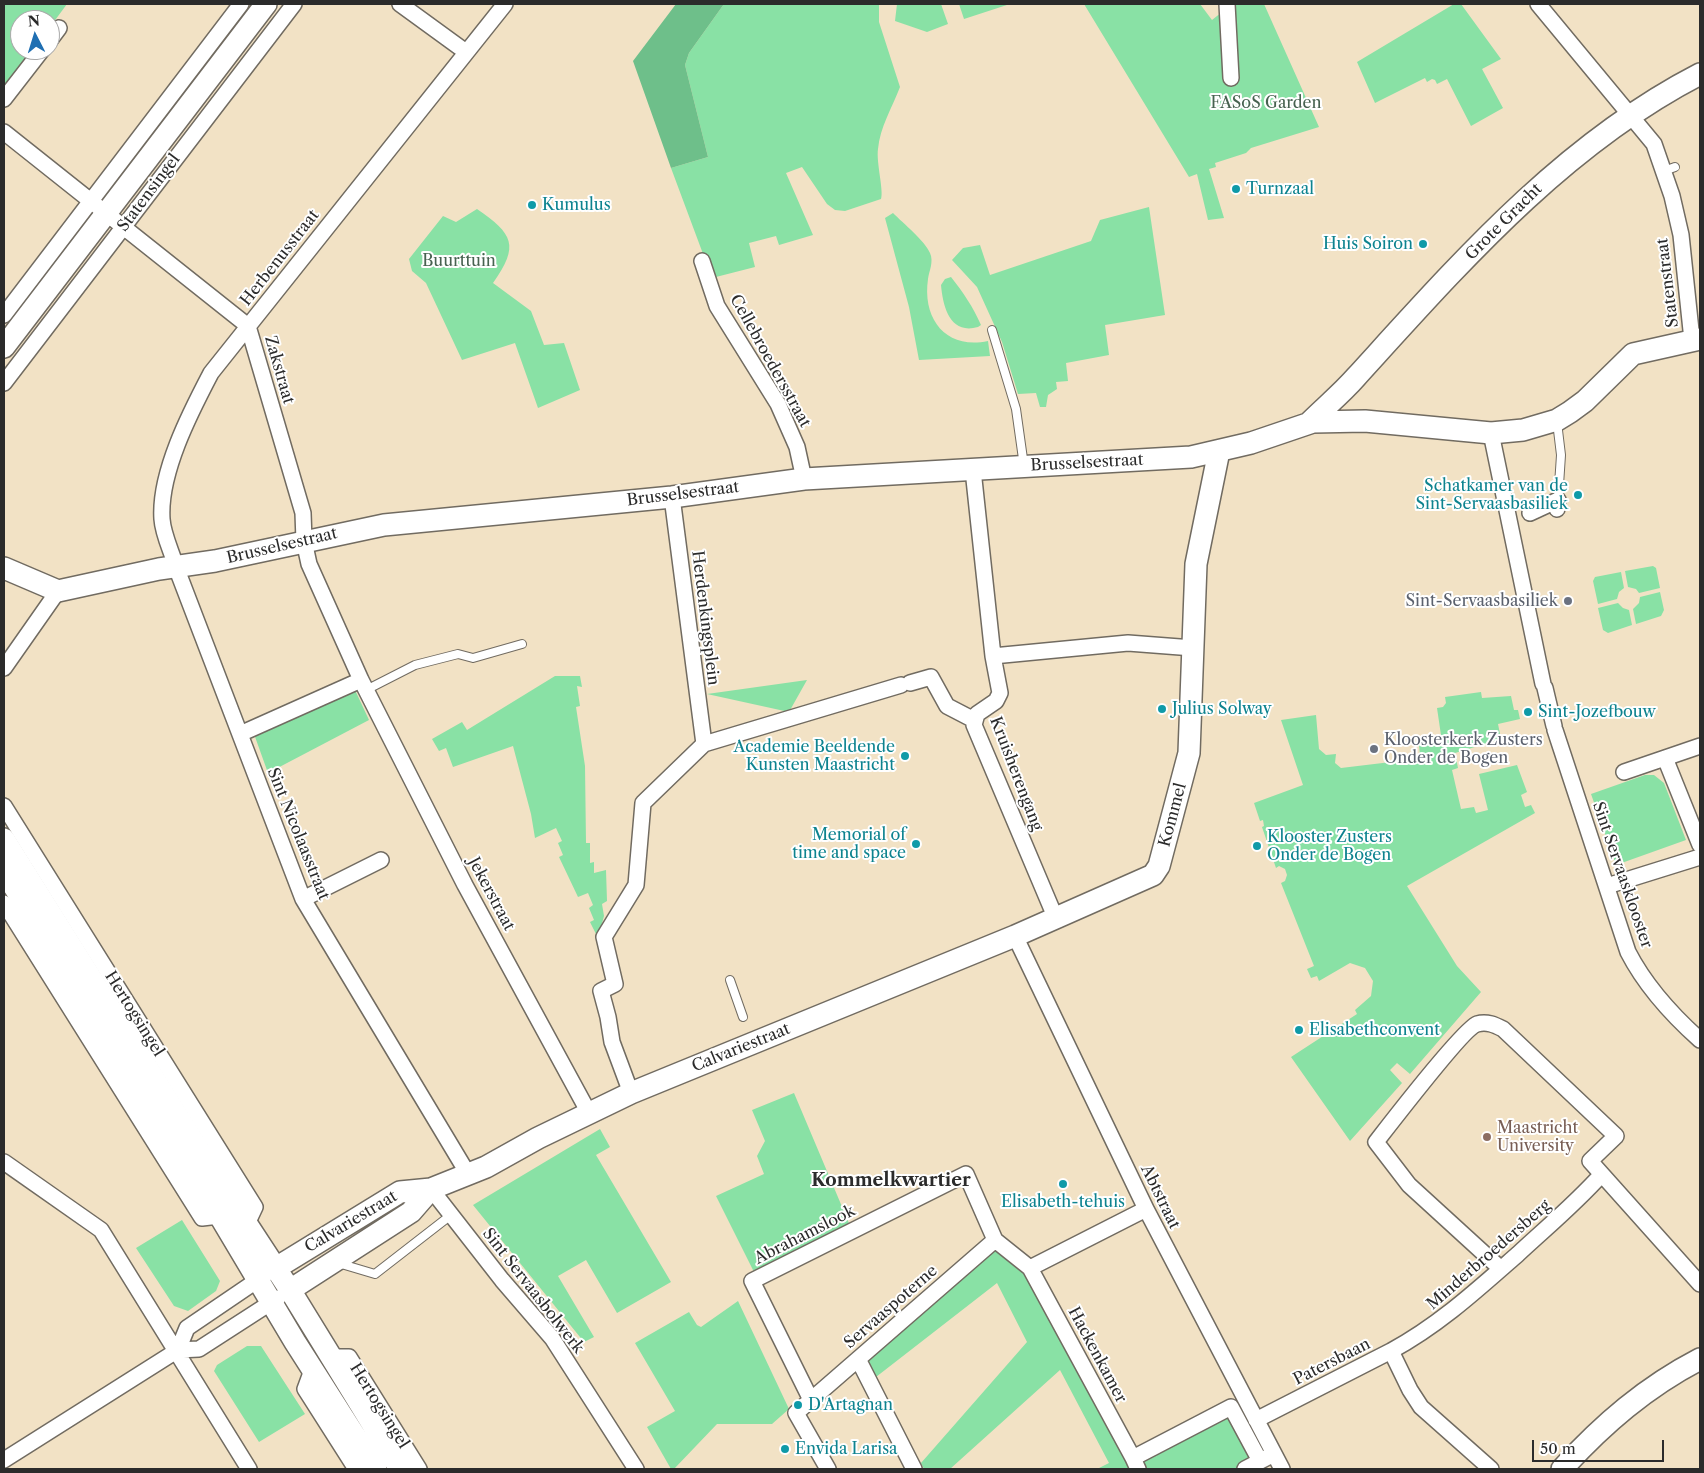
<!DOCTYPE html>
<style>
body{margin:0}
#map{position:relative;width:1704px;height:1473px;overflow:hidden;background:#f2e2c5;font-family:"Libre Caslon Text",serif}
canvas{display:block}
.frame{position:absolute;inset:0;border:5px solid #2b2b2b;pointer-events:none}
.north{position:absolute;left:10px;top:10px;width:50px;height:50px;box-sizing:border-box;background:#fff;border:1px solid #aaa;border-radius:50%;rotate:355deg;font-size:14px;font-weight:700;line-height:20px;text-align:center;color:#2b2b2b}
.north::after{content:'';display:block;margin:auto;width:18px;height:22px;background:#1f6fb2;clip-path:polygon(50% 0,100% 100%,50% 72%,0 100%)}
.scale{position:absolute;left:1532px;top:1440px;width:132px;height:22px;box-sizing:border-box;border:2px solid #2b2b2b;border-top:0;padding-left:6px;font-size:15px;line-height:18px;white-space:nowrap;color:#2b2b2b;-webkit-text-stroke:4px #fff;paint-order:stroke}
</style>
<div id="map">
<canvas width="1704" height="1473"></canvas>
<div class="frame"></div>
<div class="north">N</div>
<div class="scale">50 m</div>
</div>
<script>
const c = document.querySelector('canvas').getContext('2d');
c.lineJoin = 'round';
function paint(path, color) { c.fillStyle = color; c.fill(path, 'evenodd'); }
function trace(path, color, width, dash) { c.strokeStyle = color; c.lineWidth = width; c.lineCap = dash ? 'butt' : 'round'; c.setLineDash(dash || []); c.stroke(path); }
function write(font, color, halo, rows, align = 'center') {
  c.font = font + ' "Libre Caslon Text",serif'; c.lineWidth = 4; c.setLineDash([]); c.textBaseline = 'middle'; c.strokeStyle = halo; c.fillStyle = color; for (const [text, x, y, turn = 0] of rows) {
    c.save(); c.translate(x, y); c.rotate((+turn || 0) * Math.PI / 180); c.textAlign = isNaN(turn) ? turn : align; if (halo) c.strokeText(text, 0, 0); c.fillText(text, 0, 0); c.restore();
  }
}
const green = new Path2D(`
 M 4,4 L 67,4 L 50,27 L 50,20 L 20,20 L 20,50 L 33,50 L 4,89 Z
 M 724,4 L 879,4 L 879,22 L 900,87 C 892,108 880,127 878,149 C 876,162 884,191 881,199 L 845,211 L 835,210 L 827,204 L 802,167 L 786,173 L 813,235 L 779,245 L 776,236 L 749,243 L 755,267 L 712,278 L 671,168 L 708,157 L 685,65 L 689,53 Z
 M 897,4 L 941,4 L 948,24 L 927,32 L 895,21 Z
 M 959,4 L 1010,4 L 964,19 Z
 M 1084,4 L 1200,4 L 1212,20 L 1232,4 L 1264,4 L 1319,127 L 1251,148 L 1246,153 L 1215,163 L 1216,167 L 1209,169 L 1224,218 L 1208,220 L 1197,174 L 1189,177 Z
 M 1454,4 L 1461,4 L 1501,59 L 1482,69 L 1503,108 L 1471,126 L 1447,79 L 1437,84 L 1435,80 L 1432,79 L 1427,82 L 1425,78 L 1375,103 L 1357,62 Z
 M 1149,207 L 1165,315 L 1105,325 L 1109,355 L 1066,363 L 1068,381 L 1056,382 L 1057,389 L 1048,395 L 1046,407 L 1040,407 L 1036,393 L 1018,394 L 1002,342 L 977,287 L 952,260 L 963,248 L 980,245 L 990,275 L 1091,241 L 1100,220 Z
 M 477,209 C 513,234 520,245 493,283 L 531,311 L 544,345 L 564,343 L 580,390 L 538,408 L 515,343 L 462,360 L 426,283 L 412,271 L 409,259 L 443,216 L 456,222 Z
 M 893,213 C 903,223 925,241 930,253 C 934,262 929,271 928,279 C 922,320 947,350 988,341 L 990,356 L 919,360 L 909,307 L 885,218 Z
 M 951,277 C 963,292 973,307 981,325 L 978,327 C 950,335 943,307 941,285 L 945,279 Z
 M 1653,566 L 1656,568 L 1660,588 L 1639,593 L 1636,589 L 1628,587 L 1625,571 Z
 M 1621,572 L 1624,588 L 1619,592 L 1617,599 L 1598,604 L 1593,581 L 1595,577 Z
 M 1660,592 L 1664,610 L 1661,616 L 1636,624 L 1633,609 L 1639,603 L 1640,597 Z
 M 1618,603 L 1623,608 L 1629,610 L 1632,625 L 1608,633 L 1603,630 L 1598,608 Z
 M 555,676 L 580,676 L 582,687 L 577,686 L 580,706 L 576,707 L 585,766 L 586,843 L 590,843 L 590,863 L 594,862 L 594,873 L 606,870 L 607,901 L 602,904 L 604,916 L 600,931 L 596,934 L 590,922 L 594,920 L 589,908 L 593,905 L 588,893 L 578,897 L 559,857 L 563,855 L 558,843 L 562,841 L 556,828 L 535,838 L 531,814 L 513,746 L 453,767 L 446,748 L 439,751 L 432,739 L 462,722 L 467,730 Z
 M 807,680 L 789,712 L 707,694 Z
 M 355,690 L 369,720 L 268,773 L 254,734 Z
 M 1481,692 L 1482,698 L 1511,696 L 1514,710 L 1518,710 L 1520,719 L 1498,724 L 1501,739 L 1455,753 L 1458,768 L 1452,770 L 1461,809 L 1474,807 L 1476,813 L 1488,810 L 1479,774 L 1517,765 L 1527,792 L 1521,795 L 1525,807 L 1531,805 L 1535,813 L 1407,886 L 1457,966 L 1481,992 L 1410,1074 L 1397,1063 L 1390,1070 L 1402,1083 L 1350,1141 L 1291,1057 L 1357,1014 L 1355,1010 L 1371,996 L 1373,981 L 1365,968 L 1350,963 L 1319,981 L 1317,976 L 1311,978 L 1307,969 L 1314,966 L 1281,883 L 1285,881 L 1287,875 L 1285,869 L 1279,866 L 1276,868 L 1262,827 L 1264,826 L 1263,820 L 1260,821 L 1254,803 L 1303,785 L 1281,720 L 1316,715 L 1319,749 L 1326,755 L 1336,754 L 1335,763 L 1341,768 L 1416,759 L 1416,755 L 1420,755 L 1419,745 L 1442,742 L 1437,708 L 1443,707 L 1446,703 L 1445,697 Z
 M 1645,775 L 1654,775 L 1664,783 L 1686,840 L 1616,865 L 1591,794 Z
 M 794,1093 L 851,1228 L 754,1272 L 716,1196 L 764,1174 L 757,1156 L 765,1141 L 752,1110 Z
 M 600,1129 L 610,1147 L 596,1155 L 671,1282 L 617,1313 L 586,1260 L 558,1276 L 594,1337 L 584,1342 L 473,1205 Z
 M 182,1220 L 220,1281 L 216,1291 L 188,1311 L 174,1306 L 136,1248 Z
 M 996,1250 L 1024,1269 L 1132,1469 L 1097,1469 L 1109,1463 L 1060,1370 L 950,1469 L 924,1469 L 921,1463 L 1027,1342 L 997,1283 L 876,1377 L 866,1356 L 988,1251 Z
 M 738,1301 L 789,1409 L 772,1424 L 717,1424 L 674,1469 L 671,1469 L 647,1427 L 675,1411 L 635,1343 L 689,1312 L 697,1325 L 701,1327 Z
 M 247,1346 L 261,1346 L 305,1414 L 259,1442 L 214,1371 L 217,1365 Z
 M 1228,1413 L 1251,1459 L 1235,1469 L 1143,1469 L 1139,1461 Z`);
const forest = new Path2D(`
 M 676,4 L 724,4 L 689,53 L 685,65 L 708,157 L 671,168 L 633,61 Z`);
const lane = new Path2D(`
 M 1664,171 L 1675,167
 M 992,330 L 1016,409 L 1024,466
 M 1557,422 L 1561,455 L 1558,500
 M 366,690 L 415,665 L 458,654 L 473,658 L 522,644
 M 730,980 L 743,1017
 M 338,1263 L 375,1274 L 451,1215`);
const street = new Path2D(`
 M 400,4 L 466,52
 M 1227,4 L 1231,78
 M 1538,4 L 1654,144 L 1672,196 L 1681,235 L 1692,340
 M 50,40 L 59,28
 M 4,99 L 42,50
 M 4,132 L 248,326 L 303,513 L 304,541 L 309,564 L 361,680 L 465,885 L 589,1113
 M 702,261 L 717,306 L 778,404 L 797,447 L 804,479
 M 4,315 L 241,4
 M 4,383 L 294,4
 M 1491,433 L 1543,684
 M 973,470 L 993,656 L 1000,693 L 996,701 L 977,714 L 974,725 L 1056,919
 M 672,497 L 704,744 L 901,685
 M 1530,513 L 1558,500 L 1557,509
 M 993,656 L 1128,643 L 1193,648
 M 4,668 L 58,591
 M 910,683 L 931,677 L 947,706 L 974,720
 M 1545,688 L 1554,726
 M 1555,730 L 1628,952 C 1645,985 1672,1015 1700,1040
 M 240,734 L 361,680
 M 1665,758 L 1700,845
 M 1624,772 L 1700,746
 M 4,806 L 255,1207 L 247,1224
 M 1607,886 L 1700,857
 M 303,899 L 381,860
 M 4,903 L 202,1218 L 219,1216
 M 1015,936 L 1146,1209 L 1282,1469
 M 631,1093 L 612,1042 L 608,1017 L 601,991 L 615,984 L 604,937 L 636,885 L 643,803 L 704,744
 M 4,1162 L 101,1230 L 249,1469
 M 468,1174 L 303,899 L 176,567 C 172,552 163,535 162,519 C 159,473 190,413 211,373 L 505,4
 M 431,1189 L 502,1280 L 552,1338 L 636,1469
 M 995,1240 L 1030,1268 L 1133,1458
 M 1030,1268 L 1146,1209
 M 1501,1269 L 1409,1185 L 1376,1142 C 1390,1124 1464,1028 1477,1024 C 1487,1021 1495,1025 1503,1029 L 1616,1136 L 1590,1161 L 1700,1284
 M 178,1350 L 187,1328 L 265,1275
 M 1391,1351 C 1439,1325 1477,1290 1518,1254 C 1546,1228 1576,1203 1601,1175
 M 331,1357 L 349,1357 L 419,1469
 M 858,1359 L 914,1469
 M 312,1370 L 305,1389 L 356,1469
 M 811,1400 L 752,1281 L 966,1174 L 995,1240
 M 1256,1420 L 1391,1351 L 1410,1390 L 1421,1407 L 1491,1469
 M 4,1460 L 178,1350 L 199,1349 L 278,1298
 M 828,1469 L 796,1413 L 995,1240
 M 1138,1469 L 1133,1458 L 1231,1407 L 1260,1461
 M 1245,1469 L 1268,1457`);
const secondary = new Path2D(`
 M 4,347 L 266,4
 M 1310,422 C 1325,407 1342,393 1356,377 C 1459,264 1562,145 1700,74
 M 4,568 L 58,591 L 159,569 L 215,561 L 384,525 L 672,497 L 804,479 L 1191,457 L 1251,443 L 1313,422 L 1365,421 L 1491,433 L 1523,430 L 1557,420 L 1570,412 L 1585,401 L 1633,354 L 1700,339
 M 4,839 L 216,1177 L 290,1290 L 400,1469
 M 4,871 L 202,1186 L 295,1342 L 376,1469
 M 276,1268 L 400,1192 L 431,1189 L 486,1167 L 538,1138 L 631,1093 L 1015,936 L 1153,875 L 1159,866 L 1189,753 L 1196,564 L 1219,451
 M 290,1290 L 411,1212 L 431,1189
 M 1562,1469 C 1603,1424 1646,1387 1700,1359`);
const markers = [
 [1236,189,5,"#0f9aa8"],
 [532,205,5,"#0f9aa8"],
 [1423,244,5,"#0f9aa8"],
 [1578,495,5,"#0f9aa8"],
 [1568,601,5,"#6b7280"],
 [1162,709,5,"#0f9aa8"],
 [1528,712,5,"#0f9aa8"],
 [1374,749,5,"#6b7280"],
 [905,756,5,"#0f9aa8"],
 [916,844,5,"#0f9aa8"],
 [1257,846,5,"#0f9aa8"],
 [1299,1030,5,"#0f9aa8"],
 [1487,1137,5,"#8d6e63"],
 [1063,1184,5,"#0f9aa8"],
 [798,1405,5,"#0f9aa8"],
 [785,1449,5,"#0f9aa8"]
];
const parkNames = [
 ["FASoS Garden",1266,103],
 ["Buurttuin",459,261]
];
const cultureNames = [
 ["Turnzaal",1246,189],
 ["Kumulus",542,205],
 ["Huis Soiron",1413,244,"right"],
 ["Schatkamer van de",1568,486,"right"],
 ["Sint-Servaasbasiliek",1568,504,"right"],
 ["Julius Solway",1172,709],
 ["Sint-Jozefbouw",1538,712],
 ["Academie Beeldende",895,747,"right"],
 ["Kunsten Maastricht",895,765,"right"],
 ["Memorial of",906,835,"right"],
 ["time and space",906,853,"right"],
 ["Klooster Zusters",1267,837],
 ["Onder de Bogen",1267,855],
 ["Elisabethconvent",1309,1030],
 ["Elisabeth-tehuis",1063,1202,"center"],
 ["D'Artagnan",808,1405],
 ["Envida Larisa",795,1449]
];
const streetNames = [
 ["Statensingel",149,193,-53],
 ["Grote Gracht",1504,222,-45],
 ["Herbenusstraat",280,258,-52],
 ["Statenstraat",1668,283,-97],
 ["Cellebroedersstraat",770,361,61],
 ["Zakstraat",279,370,74],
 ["Brusselsestraat",1087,463,-3],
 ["Brusselsestraat",683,494,-7],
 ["Brusselsestraat",282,546,-13],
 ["Herdenkingsplein",705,618,83],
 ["Kruisherengang",1016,774,69],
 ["Kommel",1173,815,-75],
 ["Sint Nicolaasstraat",298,834,68],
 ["Sint Servaasklooster",1622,875,71],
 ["Jekerstraat",491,894,62],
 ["Hertogsingel",134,1014,58],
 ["Calvariestraat",741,1048,-22],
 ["Abtstraat",1160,1197,64],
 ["Calvariestraat",351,1222,-31],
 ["Abrahamslook",805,1235,-27],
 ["Minderbroedersberg",1489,1255,-41],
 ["Sint Servaasbolwerk",533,1291,52],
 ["Servaaspoterne",891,1307,-41],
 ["Hackenkamer",1097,1355,62],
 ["Patersbaan",1332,1362,-27],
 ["Hertogsingel",379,1406,58]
];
const worshipNames = [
 ["Sint-Servaasbasiliek",1558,601],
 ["Kloosterkerk Zusters",1384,740,"left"],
 ["Onder de Bogen",1384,758,"left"]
];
const educationNames = [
 ["Maastricht",1497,1128],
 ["University",1497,1146]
];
const neighbourhoodNames = [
 ["Kommelkwartier",891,1181]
];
paint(green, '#89e1a5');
paint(forest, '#6ebf8a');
trace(lane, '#716b61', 10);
trace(street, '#716b61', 18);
trace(secondary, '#716b61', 24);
trace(lane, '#fff', 8);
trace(street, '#fff', 15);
trace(secondary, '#fff', 21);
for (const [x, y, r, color] of markers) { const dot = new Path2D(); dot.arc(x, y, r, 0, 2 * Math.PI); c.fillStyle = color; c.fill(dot); trace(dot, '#fff', 2); }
write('16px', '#476250', '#fff', parkNames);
write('16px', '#0d838f', '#fff', cultureNames, 'left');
write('16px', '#2b2b2b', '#fff', streetNames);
write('16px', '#5b616d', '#fff', worshipNames, 'right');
write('16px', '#785e54', '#fff', educationNames, 'left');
write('bold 18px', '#2b2b2b', '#fff', neighbourhoodNames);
</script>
